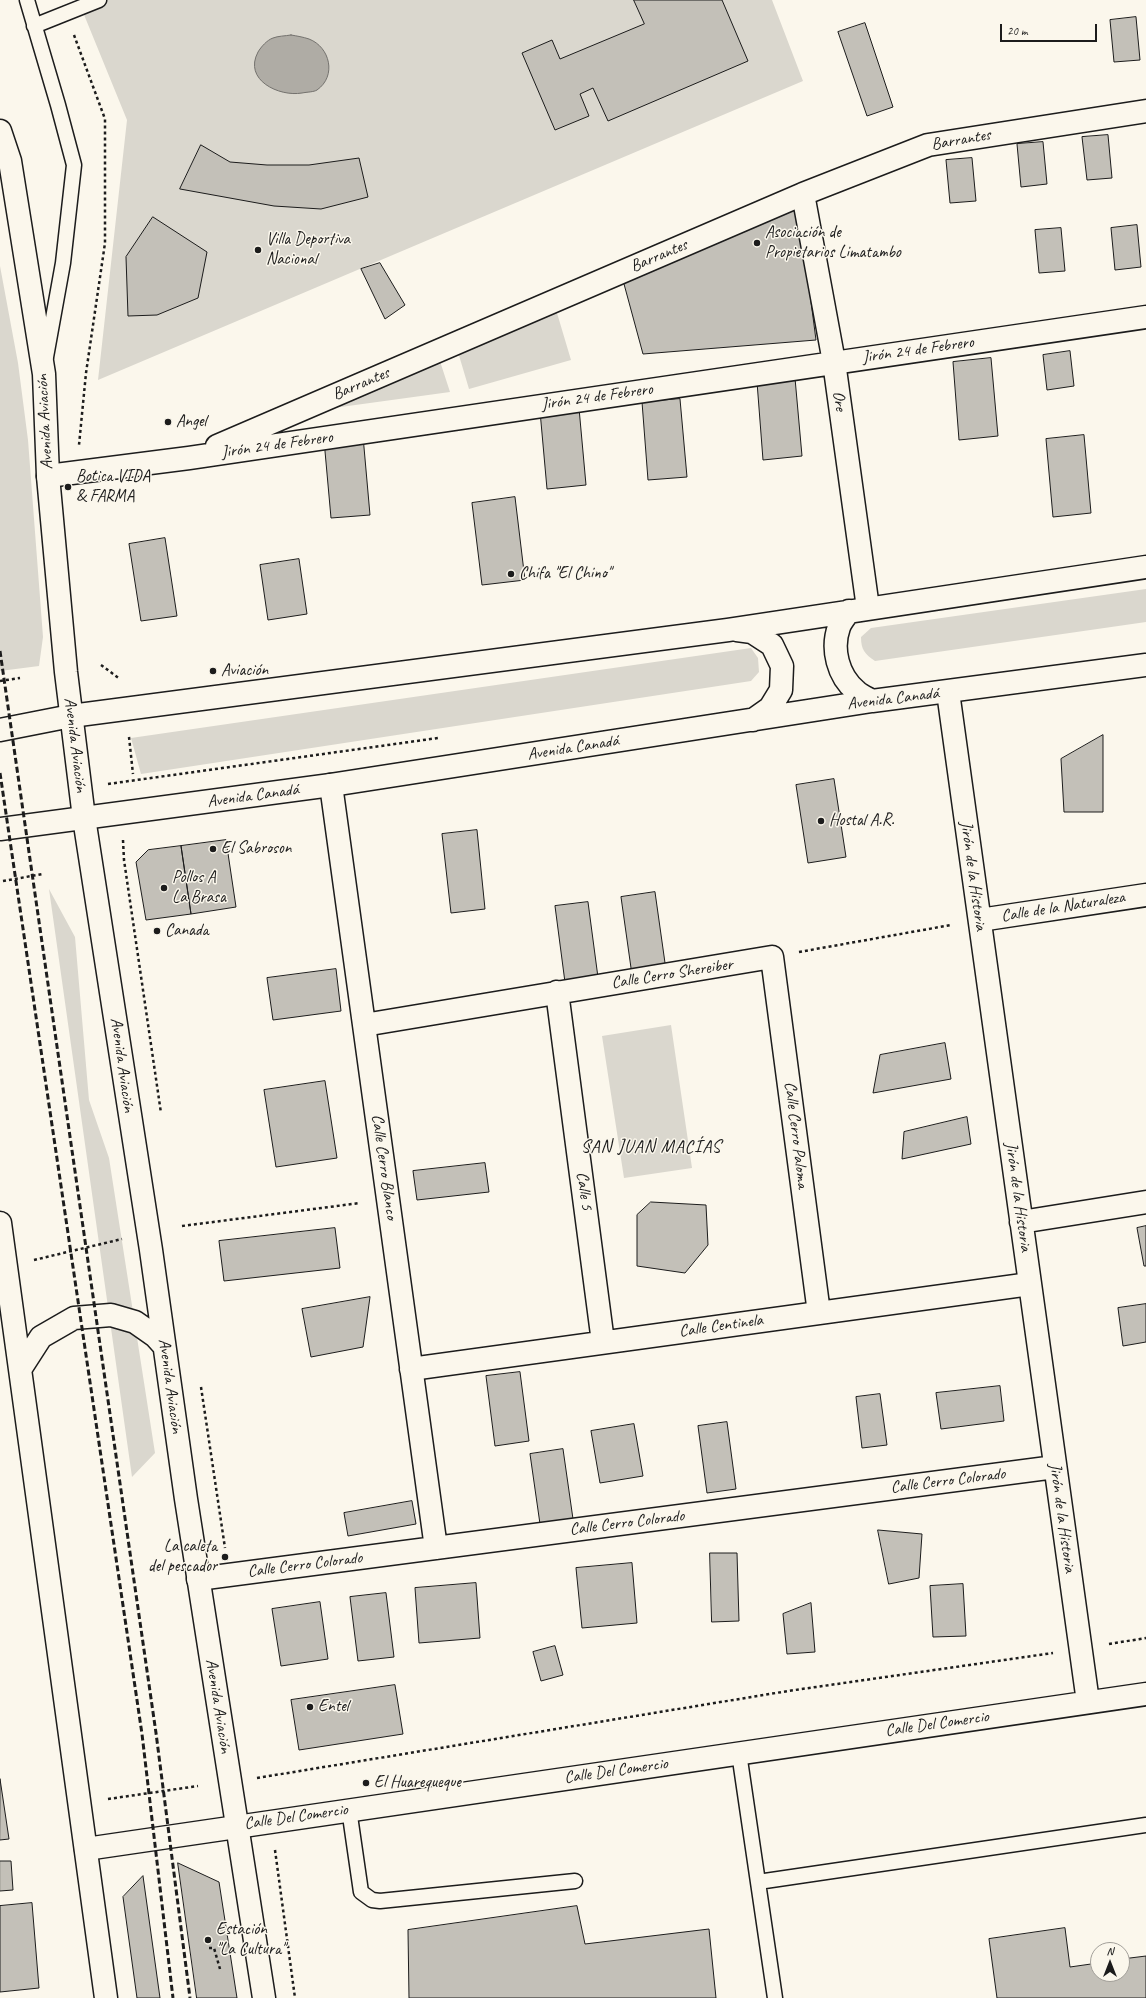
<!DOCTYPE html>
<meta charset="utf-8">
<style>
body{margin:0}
#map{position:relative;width:1146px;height:1998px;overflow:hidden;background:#fbf7ec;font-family:Caveat,sans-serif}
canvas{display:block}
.north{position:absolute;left:1090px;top:1942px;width:40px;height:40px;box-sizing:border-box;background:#fbf7ec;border:1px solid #a29f99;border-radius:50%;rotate:0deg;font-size:11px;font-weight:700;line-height:16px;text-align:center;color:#1c1c1c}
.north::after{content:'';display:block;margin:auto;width:14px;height:18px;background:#1c1c1c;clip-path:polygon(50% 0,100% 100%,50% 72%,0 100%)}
.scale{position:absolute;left:1000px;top:24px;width:97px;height:18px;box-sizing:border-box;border:2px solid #1c1c1c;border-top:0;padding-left:5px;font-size:12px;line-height:14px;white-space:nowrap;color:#1c1c1c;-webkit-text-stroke:3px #fbf7ec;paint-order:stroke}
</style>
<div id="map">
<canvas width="1146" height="1998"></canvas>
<div class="north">N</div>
<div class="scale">20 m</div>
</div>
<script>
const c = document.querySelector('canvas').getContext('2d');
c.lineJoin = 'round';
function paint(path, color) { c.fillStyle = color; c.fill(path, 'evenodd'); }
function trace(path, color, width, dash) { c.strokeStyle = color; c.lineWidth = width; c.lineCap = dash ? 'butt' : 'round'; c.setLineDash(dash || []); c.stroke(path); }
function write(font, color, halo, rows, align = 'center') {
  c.font = font + ' Caveat,sans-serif'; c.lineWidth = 3; c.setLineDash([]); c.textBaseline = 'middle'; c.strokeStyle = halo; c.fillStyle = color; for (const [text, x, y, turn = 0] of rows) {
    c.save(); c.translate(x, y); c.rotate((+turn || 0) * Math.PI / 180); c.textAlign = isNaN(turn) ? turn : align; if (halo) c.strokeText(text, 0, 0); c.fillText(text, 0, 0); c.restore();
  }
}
const green = new Path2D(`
 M 78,0 L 772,0 L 803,81 L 98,380 L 127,120 Z
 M 0,266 L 18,363 L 28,440 L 43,637 L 39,666 L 0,671 Z
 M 557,313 L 571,360 L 469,389 L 455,342 Z
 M 437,352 L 450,392 L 297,413 Z
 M 1146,589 L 1146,622 L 875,661 C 865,654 861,650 861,637 L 871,628 Z
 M 751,648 L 758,658 L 759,672 L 751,681 L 141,774 L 131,738 Z
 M 49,889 L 75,937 L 89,1100 L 109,1158 L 155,1453 L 132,1477 Z
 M 671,1025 L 692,1168 L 624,1178 L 602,1036 Z`);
const water = new Path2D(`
 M 291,35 C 297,36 303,37 309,39 C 330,47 337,76 317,90 C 314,92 307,92 302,93 C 279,97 243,80 258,52 C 261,47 267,40 273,38 C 278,36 285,36 291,35 Z`);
const building = new Path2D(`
 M 634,0 L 722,0 L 748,61 L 608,121 L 593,88 L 580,94 L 589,116 L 555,130 L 522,53 L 552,40 L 560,59 L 644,24 Z
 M 1136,17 L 1140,60 L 1114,62 L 1110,20 Z
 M 865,23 L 893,107 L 867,116 L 838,32 Z
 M 1108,135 L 1112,178 L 1087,180 L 1082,137 Z
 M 1043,142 L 1047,184 L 1021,187 L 1017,144 Z
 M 201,145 L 230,162 L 267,165 L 309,165 L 359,158 L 368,197 L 321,209 L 274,206 L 180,189 Z
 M 972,158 L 976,201 L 950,203 L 946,160 Z
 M 798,202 L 816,340 L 643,354 L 624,284 Z
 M 153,217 L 207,252 L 198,298 L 157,315 L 128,316 L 126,257 Z
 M 1137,225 L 1141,267 L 1115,270 L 1111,228 Z
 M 1061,228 L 1065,271 L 1039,273 L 1035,230 Z
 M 380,263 L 405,305 L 385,319 L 361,269 Z
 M 1070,351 L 1074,386 L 1047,390 L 1043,355 Z
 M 991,358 L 998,436 L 959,440 L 953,362 Z
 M 795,378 L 802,456 L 763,460 L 757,382 Z
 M 680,399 L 687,477 L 648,480 L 642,402 Z
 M 579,408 L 586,485 L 547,489 L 540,411 Z
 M 1084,435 L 1091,513 L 1053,517 L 1046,439 Z
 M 363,436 L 370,515 L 331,518 L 324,440 Z
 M 515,497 L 525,580 L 482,585 L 472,503 Z
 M 165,538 L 177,616 L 141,621 L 129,544 Z
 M 299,559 L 307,614 L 268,620 L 260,565 Z
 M 1103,735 L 1103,812 L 1064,812 L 1061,759 Z
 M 834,779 L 846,857 L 808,863 L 796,785 Z
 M 477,830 L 485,909 L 451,913 L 442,834 Z
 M 226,840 L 236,907 L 191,914 L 181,846 Z
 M 181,846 L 191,914 L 146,920 L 136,862 L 148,850 Z
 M 655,892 L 666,970 L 632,975 L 621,897 Z
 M 588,902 L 599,985 L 566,990 L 555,906 Z
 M 336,969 L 341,1011 L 273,1020 L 267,978 Z
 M 945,1043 L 951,1079 L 873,1093 L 880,1055 Z
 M 325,1081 L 337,1158 L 276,1167 L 264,1090 Z
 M 967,1117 L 971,1144 L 902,1159 L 904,1132 Z
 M 485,1163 L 489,1192 L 417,1200 L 413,1171 Z
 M 651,1202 L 706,1205 L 708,1245 L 685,1273 L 637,1266 L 637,1215 Z
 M 1146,1226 L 1146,1266 L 1144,1266 L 1137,1228 Z
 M 335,1228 L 340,1268 L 224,1281 L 219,1241 Z
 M 370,1297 L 363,1347 L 311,1357 L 302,1309 Z
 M 1146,1304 L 1146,1342 L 1123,1346 L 1118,1308 Z
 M 520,1372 L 529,1441 L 495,1446 L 486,1376 Z
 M 1000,1386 L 1004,1421 L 941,1429 L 936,1393 Z
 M 880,1394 L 887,1445 L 862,1448 L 856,1397 Z
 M 727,1422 L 736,1489 L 707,1493 L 698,1426 Z
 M 634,1424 L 643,1476 L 600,1483 L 591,1431 Z
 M 563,1449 L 574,1526 L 541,1531 L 530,1454 Z
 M 412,1501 L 416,1524 L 348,1536 L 344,1513 Z
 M 878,1530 L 922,1534 L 919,1578 L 889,1584 Z
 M 710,1553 L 737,1553 L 739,1621 L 712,1622 Z
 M 632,1563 L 637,1623 L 582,1628 L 576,1568 Z
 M 476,1583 L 480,1638 L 419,1643 L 415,1588 Z
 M 963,1584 L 966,1636 L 933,1637 L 930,1586 Z
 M 386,1593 L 394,1657 L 358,1661 L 350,1597 Z
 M 320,1602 L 328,1659 L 281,1666 L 272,1609 Z
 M 811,1603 L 815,1652 L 787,1654 L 783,1614 Z
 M 555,1646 L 563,1675 L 541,1681 L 533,1652 Z
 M 395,1685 L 403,1734 L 299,1750 L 291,1700 Z
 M 0,1779 L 9,1839 L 0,1840 Z
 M 0,1861 L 11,1861 L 13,1890 L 0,1891 Z
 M 178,1863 L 219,1882 L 237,1998 L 197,1998 Z
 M 143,1876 L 160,1998 L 137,1998 L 123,1897 Z
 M 32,1903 L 39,1988 L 0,1992 L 0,1906 Z
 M 577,1906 L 585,1944 L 709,1929 L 716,1998 L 409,1998 L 408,1930 Z
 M 1065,1928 L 1070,1967 L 1098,1963 L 1098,1974 L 1122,1974 L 1122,1959 L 1146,1956 L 1146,1998 L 997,1998 L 989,1939 Z`);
const path = new Path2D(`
 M 74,35 L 105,119 L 105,243 L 86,373 L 79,445
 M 101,665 L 120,679
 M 0,681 L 20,678
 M 129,737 L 133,774
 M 108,784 L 438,738
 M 123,840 L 124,860 L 161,1113
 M 3,881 L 43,874
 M 799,952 L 951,925
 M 182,1226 L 360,1203
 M 34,1260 L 122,1239
 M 201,1387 L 225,1548
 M 1109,1644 L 1146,1638
 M 257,1778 L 788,1691 L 1053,1653
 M 108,1799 L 198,1786
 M 275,1850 L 295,1998
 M 209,1948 L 214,1948 L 220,1969`);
const lane = new Path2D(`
 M 27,0 L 58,105 L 74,165 L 63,263 L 46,357
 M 34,26 L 99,0
 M 739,1753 L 775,1998
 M 349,1809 L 361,1892 L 372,1900 L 380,1901 L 575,1881
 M 758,1882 L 1146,1825`);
const street = new Path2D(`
 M 803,194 L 834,362 L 868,608
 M 217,446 L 803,194 L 928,145 L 1146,111
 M 48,476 L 189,458 L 1146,317
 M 948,692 L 1088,1702
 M 331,785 L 436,1548
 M 980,920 L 1146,895
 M 557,992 L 603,1342
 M 364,1025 L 772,957 L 819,1313
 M 1021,1222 L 1146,1202
 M 411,1369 L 1030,1284
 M 198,1579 L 1055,1467
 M 86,1849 L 1146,1694`);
const secondary = new Path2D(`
 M 849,611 C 846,616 841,621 839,627 C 831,649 838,676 856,691 C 860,695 867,698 872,701
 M 737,630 L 752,632 L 772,645 L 782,666 L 781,690 L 770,708 L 753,720
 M 0,730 L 71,716 L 728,630 L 1146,567
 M 0,829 L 331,785 L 872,701 L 1146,665`);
const primary = new Path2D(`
 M 0,131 L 10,161 L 44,374 L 48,476 L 66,672 L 84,818 L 151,1250 L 186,1499 L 264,1998
 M 0,1223 L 106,1998
 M 21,1368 L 41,1337 L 74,1318 L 111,1315 L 135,1322 L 155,1336 L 164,1346`);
const rail = new Path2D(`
 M 0,651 L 156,1733 L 190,1998
 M 0,773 L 142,1734 L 173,1998`);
const markers = [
 [757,243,4,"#1c1c1c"],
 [258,250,4,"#1c1c1c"],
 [168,422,4,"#1c1c1c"],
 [68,487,4,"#1c1c1c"],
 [511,574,4,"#1c1c1c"],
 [213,671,4,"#1c1c1c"],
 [821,821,4,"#1c1c1c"],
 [213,849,4,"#1c1c1c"],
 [164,888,4,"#1c1c1c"],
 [157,931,4,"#1c1c1c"],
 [225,1557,4,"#1c1c1c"],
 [310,1707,4,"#1c1c1c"],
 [366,1783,4,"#1c1c1c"],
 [208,1940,4,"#1c1c1c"]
];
const streetNames = [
 ["Barrantes",961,140,-10],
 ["Barrantes",659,256,-23],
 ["Jirón 24 de Febrero",918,350,-8],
 ["Barrantes",361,384,-23],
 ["Jirón 24 de Febrero",597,397,-8],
 ["Ore",839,401,82],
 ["Avenida Aviación",45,422,-93],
 ["Jirón 24 de Febrero",277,445,-8],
 ["Avenida Canadá",893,699,-7],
 ["Avenida Aviación",75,745,83],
 ["Avenida Canadá",573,748,-9],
 ["Avenida Canadá",253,796,-8],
 ["Jirón de la Historia",973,876,82],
 ["Calle de la Naturaleza",1063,907,-9],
 ["Calle Cerro Shereiber",672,974,-9],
 ["Avenida Aviación",122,1065,82],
 ["Calle Cerro Paloma",796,1135,83],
 ["Calle Cerro Blanco",384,1167,82],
 ["Calle 5",584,1191,82],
 ["Jirón de la Historia",1018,1197,82],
 ["Calle Centinela",721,1326,-8],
 ["Avenida Aviación",170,1386,82],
 ["Calle Cerro Colorado",948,1481,-7],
 ["Jirón de la Historia",1062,1518,82],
 ["Calle Cerro Colorado",627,1523,-7],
 ["Calle Cerro Colorado",305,1565,-7],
 ["Avenida Aviación",218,1706,81],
 ["Calle Del Comercio",937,1724,-8],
 ["Calle Del Comercio",616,1771,-8],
 ["Calle Del Comercio",296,1817,-8]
];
const poiNames = [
 ["Asociación de",765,233],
 ["Propietarios Limatambo",765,253],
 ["Villa Deportiva",266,240],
 ["Nacional",266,260],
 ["Angel",176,422],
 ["Botica VIDA",76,477],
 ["& FARMA",76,497],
 ["Chifa \"El Chino\"",519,574],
 ["Aviación",221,671],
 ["Hostal A.R.",829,821],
 ["El Sabroson",221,849],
 ["Pollos A",172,878],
 ["La Brasa",172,898],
 ["Canada",165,931],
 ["La caleta",217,1547,"right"],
 ["del pescador",217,1567,"right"],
 ["Entel",318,1707],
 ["El Huarequeque",374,1783],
 ["Estación",216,1930],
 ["\"La Cultura\"",216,1950]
];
const neighbourhoodNames = [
 ["SAN JUAN MACÍAS",651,1147]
];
paint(green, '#dad7ce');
paint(water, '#afaca5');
trace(water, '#74726e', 1);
paint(building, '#c3c0b8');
trace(building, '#1c1c1c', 1);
trace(lane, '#1c1c1c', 17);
trace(street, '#1c1c1c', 25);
trace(secondary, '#1c1c1c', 25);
trace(primary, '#1c1c1c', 25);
trace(path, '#1c1c1c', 2.5, [3, 3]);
trace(lane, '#fbf7ec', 14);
trace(street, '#fbf7ec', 22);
trace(secondary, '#fbf7ec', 22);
trace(primary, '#fbf7ec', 22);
trace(rail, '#1c1c1c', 3, [6, 3]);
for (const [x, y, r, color] of markers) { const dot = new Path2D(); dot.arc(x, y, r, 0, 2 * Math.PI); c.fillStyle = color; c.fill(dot); trace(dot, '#fbf7ec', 1.5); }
write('17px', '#1c1c1c', '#fbf7ec', streetNames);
write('17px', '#1c1c1c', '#fbf7ec', poiNames, 'left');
c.letterSpacing = '1px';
write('18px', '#1c1c1c', '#fbf7ec', neighbourhoodNames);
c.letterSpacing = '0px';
</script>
